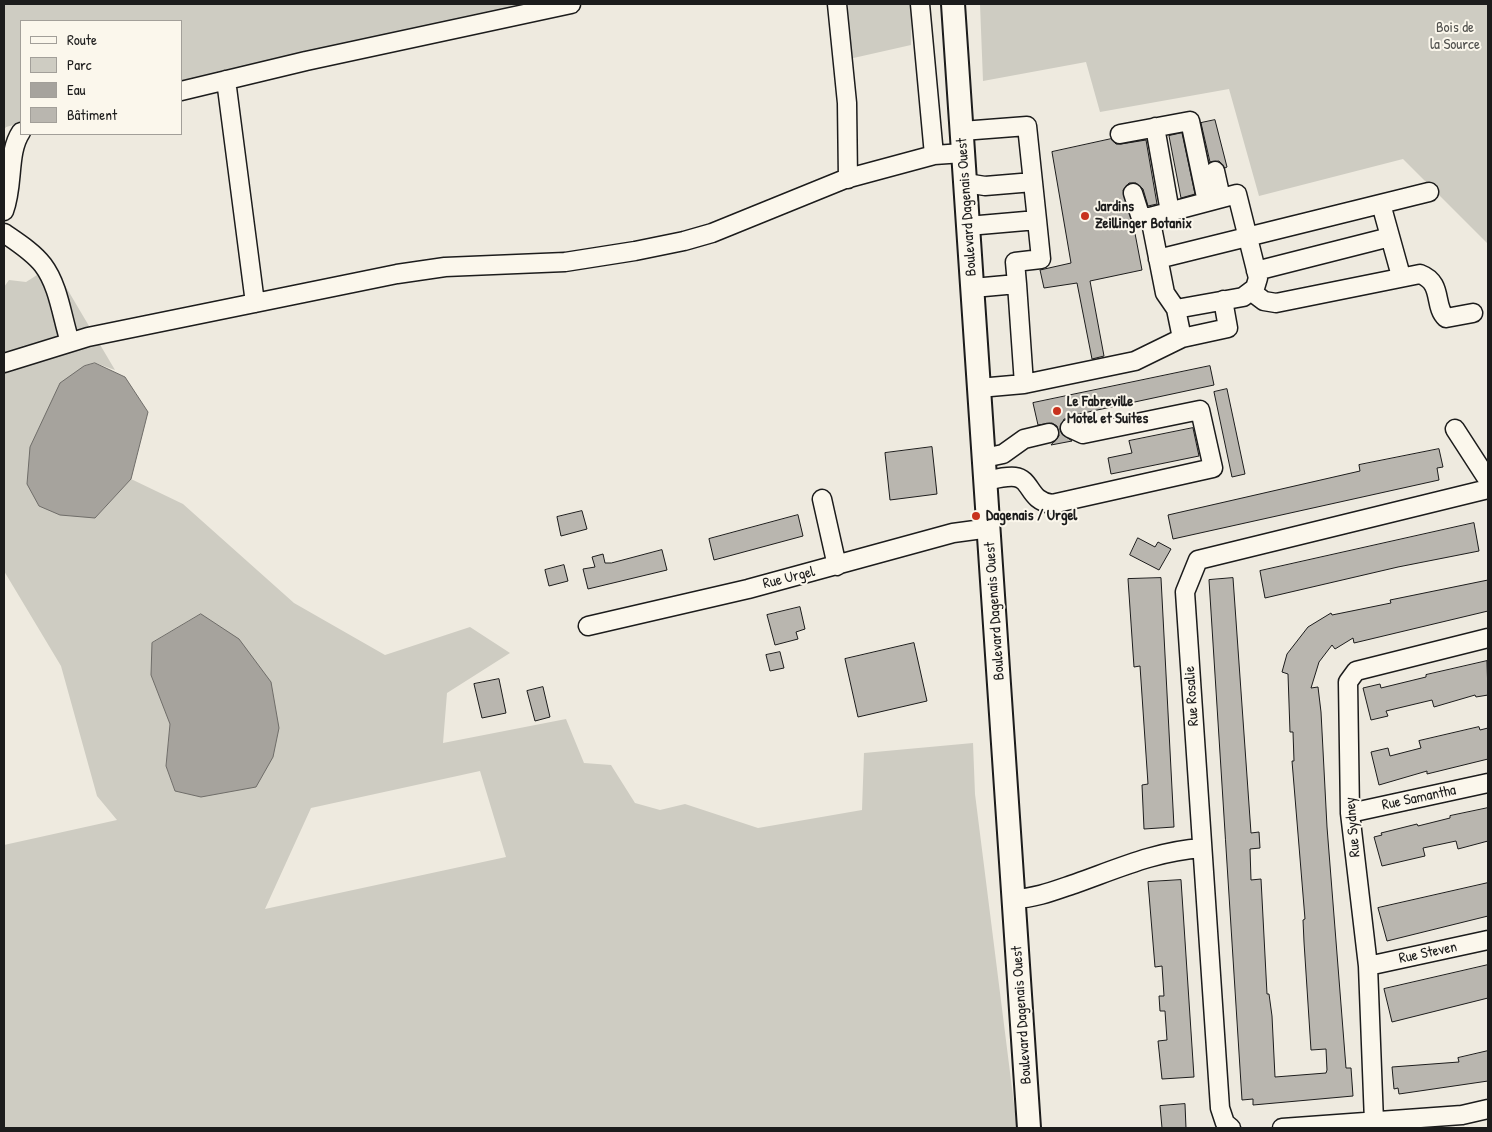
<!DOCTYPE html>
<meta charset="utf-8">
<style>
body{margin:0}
#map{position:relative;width:1492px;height:1132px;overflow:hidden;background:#eeeadf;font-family:"Patrick Hand",sans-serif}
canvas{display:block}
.frame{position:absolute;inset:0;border:5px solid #1c1c1c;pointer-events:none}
.legend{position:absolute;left:20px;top:20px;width:162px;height:115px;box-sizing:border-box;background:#fbf7ec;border:1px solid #a29f99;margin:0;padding:6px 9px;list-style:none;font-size:15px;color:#1c1c1c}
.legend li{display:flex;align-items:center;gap:10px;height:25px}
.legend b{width:25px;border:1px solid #a29f99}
</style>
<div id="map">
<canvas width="1492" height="1132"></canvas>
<div class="frame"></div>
<ul class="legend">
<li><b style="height:6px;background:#fbf7ec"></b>Route</li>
<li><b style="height:14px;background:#ceccc2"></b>Parc</li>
<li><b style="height:14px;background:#a6a39d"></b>Eau</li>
<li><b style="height:14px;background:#b9b6af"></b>Bâtiment</li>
</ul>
</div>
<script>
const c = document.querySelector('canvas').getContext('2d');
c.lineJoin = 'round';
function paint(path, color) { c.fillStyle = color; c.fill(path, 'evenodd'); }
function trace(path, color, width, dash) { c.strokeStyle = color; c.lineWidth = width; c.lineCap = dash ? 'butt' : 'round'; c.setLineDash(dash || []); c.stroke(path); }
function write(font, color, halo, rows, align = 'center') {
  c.font = font + ' "Patrick Hand",sans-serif'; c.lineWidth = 4; c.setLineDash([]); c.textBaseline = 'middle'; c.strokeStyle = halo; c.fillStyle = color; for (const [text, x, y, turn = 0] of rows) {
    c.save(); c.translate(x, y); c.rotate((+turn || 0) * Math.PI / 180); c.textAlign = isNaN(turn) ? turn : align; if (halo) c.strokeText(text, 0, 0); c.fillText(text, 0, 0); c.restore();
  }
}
const green = new Path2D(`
 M 4,4 L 554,4 L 181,87 L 181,21 L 21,21 L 21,123 L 6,127 L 4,130 Z
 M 848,4 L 912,4 L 911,45 L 849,59 Z
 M 980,4 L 1488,4 L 1488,248 L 1487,243 L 1403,159 L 1259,196 L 1229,89 L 1100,112 L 1086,62 L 983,81 Z
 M 45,270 L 63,282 L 115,370 L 95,363 L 84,366 L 95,518 L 131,479 L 183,504 L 294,603 L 385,655 L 470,627 L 510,653 L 447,693 L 443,743 L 566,719 L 584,763 L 611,765 L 635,803 L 660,810 L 685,804 L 758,828 L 862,810 L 864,753 L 973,743 L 975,794 L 1017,1128 L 4,1128 L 4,845 L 117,820 L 97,796 L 61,666 L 4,571 L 4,287 L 9,280 L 26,282 ZM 170,724 L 175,791 L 166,766 ZM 480,771 L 506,857 L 265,909 L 311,808 Z`);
const water = new Path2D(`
 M 95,363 L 125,377 L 148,412 L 131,479 L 95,518 L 60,515 L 39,506 L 27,484 L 30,447 L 60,383 L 84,366 Z
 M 201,614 L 239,639 L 271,682 L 279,728 L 273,757 L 256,787 L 201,797 L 175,791 L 166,766 L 170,724 L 151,675 L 152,643 Z`);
const building = new Path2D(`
 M 1215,120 L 1227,167 L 1225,168 L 1219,161 L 1210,162 L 1201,123 Z
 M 1182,133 L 1195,194 L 1181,198 L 1169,136 Z
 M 1111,139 L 1116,144 L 1121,144 L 1146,140 L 1157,204 L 1148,206 L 1143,189 L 1136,183 L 1129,183 L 1123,190 L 1133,223 L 1142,270 L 1090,281 L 1104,356 L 1092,359 L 1077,283 L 1044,288 L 1040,270 L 1071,263 L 1052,152 Z
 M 1210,366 L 1214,385 L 1074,415 L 1075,418 L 1064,419 L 1060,429 L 1062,434 L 1072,441 L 1051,445 L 1059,436 L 1057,426 L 1052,423 L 1038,425 L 1033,403 Z
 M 1227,389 L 1245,474 L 1232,477 L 1214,392 Z
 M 1193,428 L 1199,456 L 1111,474 L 1108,458 L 1132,453 L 1129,441 Z
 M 932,447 L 937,494 L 890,500 L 885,453 Z
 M 1439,449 L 1443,467 L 1437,468 L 1439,480 L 1173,539 L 1168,515 L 1360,471 L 1359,465 Z
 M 582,511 L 587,529 L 561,536 L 557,517 Z
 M 798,515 L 803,536 L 714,560 L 709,539 Z
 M 1474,523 L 1479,551 L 1398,567 L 1265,598 L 1260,571 Z
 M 1138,538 L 1155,547 L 1158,542 L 1171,549 L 1159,570 L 1130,555 Z
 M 662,550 L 667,570 L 588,589 L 583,569 L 595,567 L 592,557 L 603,554 L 605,563 L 611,563 Z
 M 564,565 L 568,581 L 549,586 L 545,570 Z
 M 1161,578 L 1174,827 L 1144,829 L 1142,785 L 1148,784 L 1140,666 L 1134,667 L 1128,579 Z
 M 1233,578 L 1251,833 L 1259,832 L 1260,848 L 1250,849 L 1251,880 L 1261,879 L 1267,994 L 1269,994 L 1272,1016 L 1275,1077 L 1326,1073 L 1327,1070 L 1326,1049 L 1311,1050 L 1304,942 L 1303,920 L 1305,919 L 1292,761 L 1294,761 L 1293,732 L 1290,732 L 1288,674 L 1282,672 L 1287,654 L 1308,627 L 1331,613 L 1332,615 L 1391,603 L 1390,600 L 1488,580 L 1488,611 L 1354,643 L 1353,638 L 1335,649 L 1332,645 L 1319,662 L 1311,688 L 1318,687 L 1321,712 L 1327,827 L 1346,1068 L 1351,1068 L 1353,1096 L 1253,1105 L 1253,1099 L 1242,1100 L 1209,580 Z
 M 800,607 L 805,629 L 796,632 L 798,639 L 775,645 L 767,615 Z
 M 914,643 L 927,701 L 858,717 L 845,659 Z
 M 780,652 L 784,668 L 770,671 L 766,655 Z
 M 1487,661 L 1488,695 L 1476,697 L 1475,695 L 1434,707 L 1432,700 L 1386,711 L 1388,716 L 1371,720 L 1363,688 L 1380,684 L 1381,688 L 1426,677 L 1426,675 Z
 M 499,679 L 506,713 L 482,718 L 474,684 Z
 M 543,687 L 550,717 L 535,721 L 527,691 Z
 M 1479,727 L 1480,730 L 1488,728 L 1488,759 L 1427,774 L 1427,771 L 1379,785 L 1371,752 L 1388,748 L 1390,756 L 1421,748 L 1419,741 Z
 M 1488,808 L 1488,841 L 1458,849 L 1456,841 L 1423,848 L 1425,856 L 1382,866 L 1374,837 L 1382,835 L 1381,833 L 1417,824 L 1418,826 L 1450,818 L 1450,816 Z
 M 1181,880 L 1194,1077 L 1162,1079 L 1158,1041 L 1167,1040 L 1165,1011 L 1160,1011 L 1159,996 L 1164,996 L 1162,966 L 1155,967 L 1148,882 Z
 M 1488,883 L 1488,916 L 1387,941 L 1378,908 Z
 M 1488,965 L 1488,998 L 1392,1022 L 1384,989 Z
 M 1488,1051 L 1488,1081 L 1399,1094 L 1398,1088 L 1394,1089 L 1392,1067 L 1459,1062 L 1458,1058 Z
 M 1185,1104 L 1186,1128 L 1162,1128 L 1160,1106 Z`);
const minor = new Path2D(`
 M 837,4 L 847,103 L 848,179
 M 920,4 L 934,155 L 963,153
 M 226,80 L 255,303
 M 181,91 L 306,61 L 571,4
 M 1155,127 L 1170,212
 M 962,131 L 1027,126 L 1037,220
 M 1120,134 L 1190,121 L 1207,202
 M 1215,171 L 1221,198
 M 966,183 L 985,186 L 1033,182
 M 1133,193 L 1140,215 L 1142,217 L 1150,217
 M 1381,204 L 1401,276
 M 4,211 C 14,185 7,153 21,132
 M 968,226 L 1037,220 L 1041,259 L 1015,262 L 1017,284
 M 4,233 C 17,242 33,252 43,265 C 59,286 62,318 70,342
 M 1158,259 L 1429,192
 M 1256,271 L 1390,237
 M 973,288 L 1017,284 L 1024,384
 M 1252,292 L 1264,301 L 1276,303 L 1420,274 C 1444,283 1433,306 1446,318 L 1473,313
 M 1176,309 L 1243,297 L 1255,288 L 1258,278 L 1237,194 L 1150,217 L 1165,293 L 1176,309 L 1182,338
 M 4,363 L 88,337 L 397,274 L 445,267 L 565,262 L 635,251 L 684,241 L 712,233 L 845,179 L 934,155
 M 979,388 L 1024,384 L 1135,361 L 1182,338 L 1228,328 L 1223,300
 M 1455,429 L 1488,480
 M 984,458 L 1003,454 L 1024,439 L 1049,433
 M 986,481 C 995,479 1005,476 1015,477 C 1032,479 1028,501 1052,504 L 1213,468 L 1200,410 L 1083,434 L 1070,428
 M 822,499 L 837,566
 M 588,626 L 748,589 L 953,533 L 990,528
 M 1350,813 L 1488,783
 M 1014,899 C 1037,898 1056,890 1077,883 C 1119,868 1157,851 1202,848
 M 1368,966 L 1488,940
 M 1374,1122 L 1368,966 L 1350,813 L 1348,682 L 1356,671 L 1488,638
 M 1231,1128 L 1225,1123 L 1220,1108 L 1185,592 L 1198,560 L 1488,489
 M 1282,1128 L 1462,1115 L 1488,1109`);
const major = new Path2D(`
 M 953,4 L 1029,1128`);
const markers = [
 [1085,216,5,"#c8321e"],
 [1057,411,5,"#c8321e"],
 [976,516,5,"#c8321e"]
];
const parkNames = [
 ["Bois de",1455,28],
 ["la Source",1455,45]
];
const streetNames = [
 ["Boulevard Dagenais Ouest",967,207,-94],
 ["Rue Urgel",789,578,-14],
 ["Boulevard Dagenais Ouest",995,611,-94],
 ["Rue Rosalie",1192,696,-94],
 ["Rue Samantha",1419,798,-12],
 ["Rue Sydney",1353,827,-95],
 ["Rue Steven",1428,953,-12],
 ["Boulevard Dagenais Ouest",1022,1015,-94]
];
const poiNames = [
 ["Jardins",1095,207],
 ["Zeillinger Botanix",1095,224],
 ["Le Fabreville",1067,402],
 ["Motel et Suites",1067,419],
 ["Dagenais / Urgel",986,516]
];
paint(green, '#ceccc2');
paint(water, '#a6a39d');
trace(water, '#6f6d69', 1);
paint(building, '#b9b6af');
trace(building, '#1c1c1c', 1);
trace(minor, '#1c1c1c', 21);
trace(major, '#1c1c1c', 26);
trace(minor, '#fbf7ec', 18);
trace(major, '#fbf7ec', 22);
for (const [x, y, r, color] of markers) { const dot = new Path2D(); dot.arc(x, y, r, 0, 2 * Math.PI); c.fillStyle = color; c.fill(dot); trace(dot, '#fbf7ec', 2); }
write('15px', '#51514e', '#fbf7ec', parkNames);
write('15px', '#1c1c1c', '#fbf7ec', streetNames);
write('bold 15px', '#1c1c1c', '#fbf7ec', poiNames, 'left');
</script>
